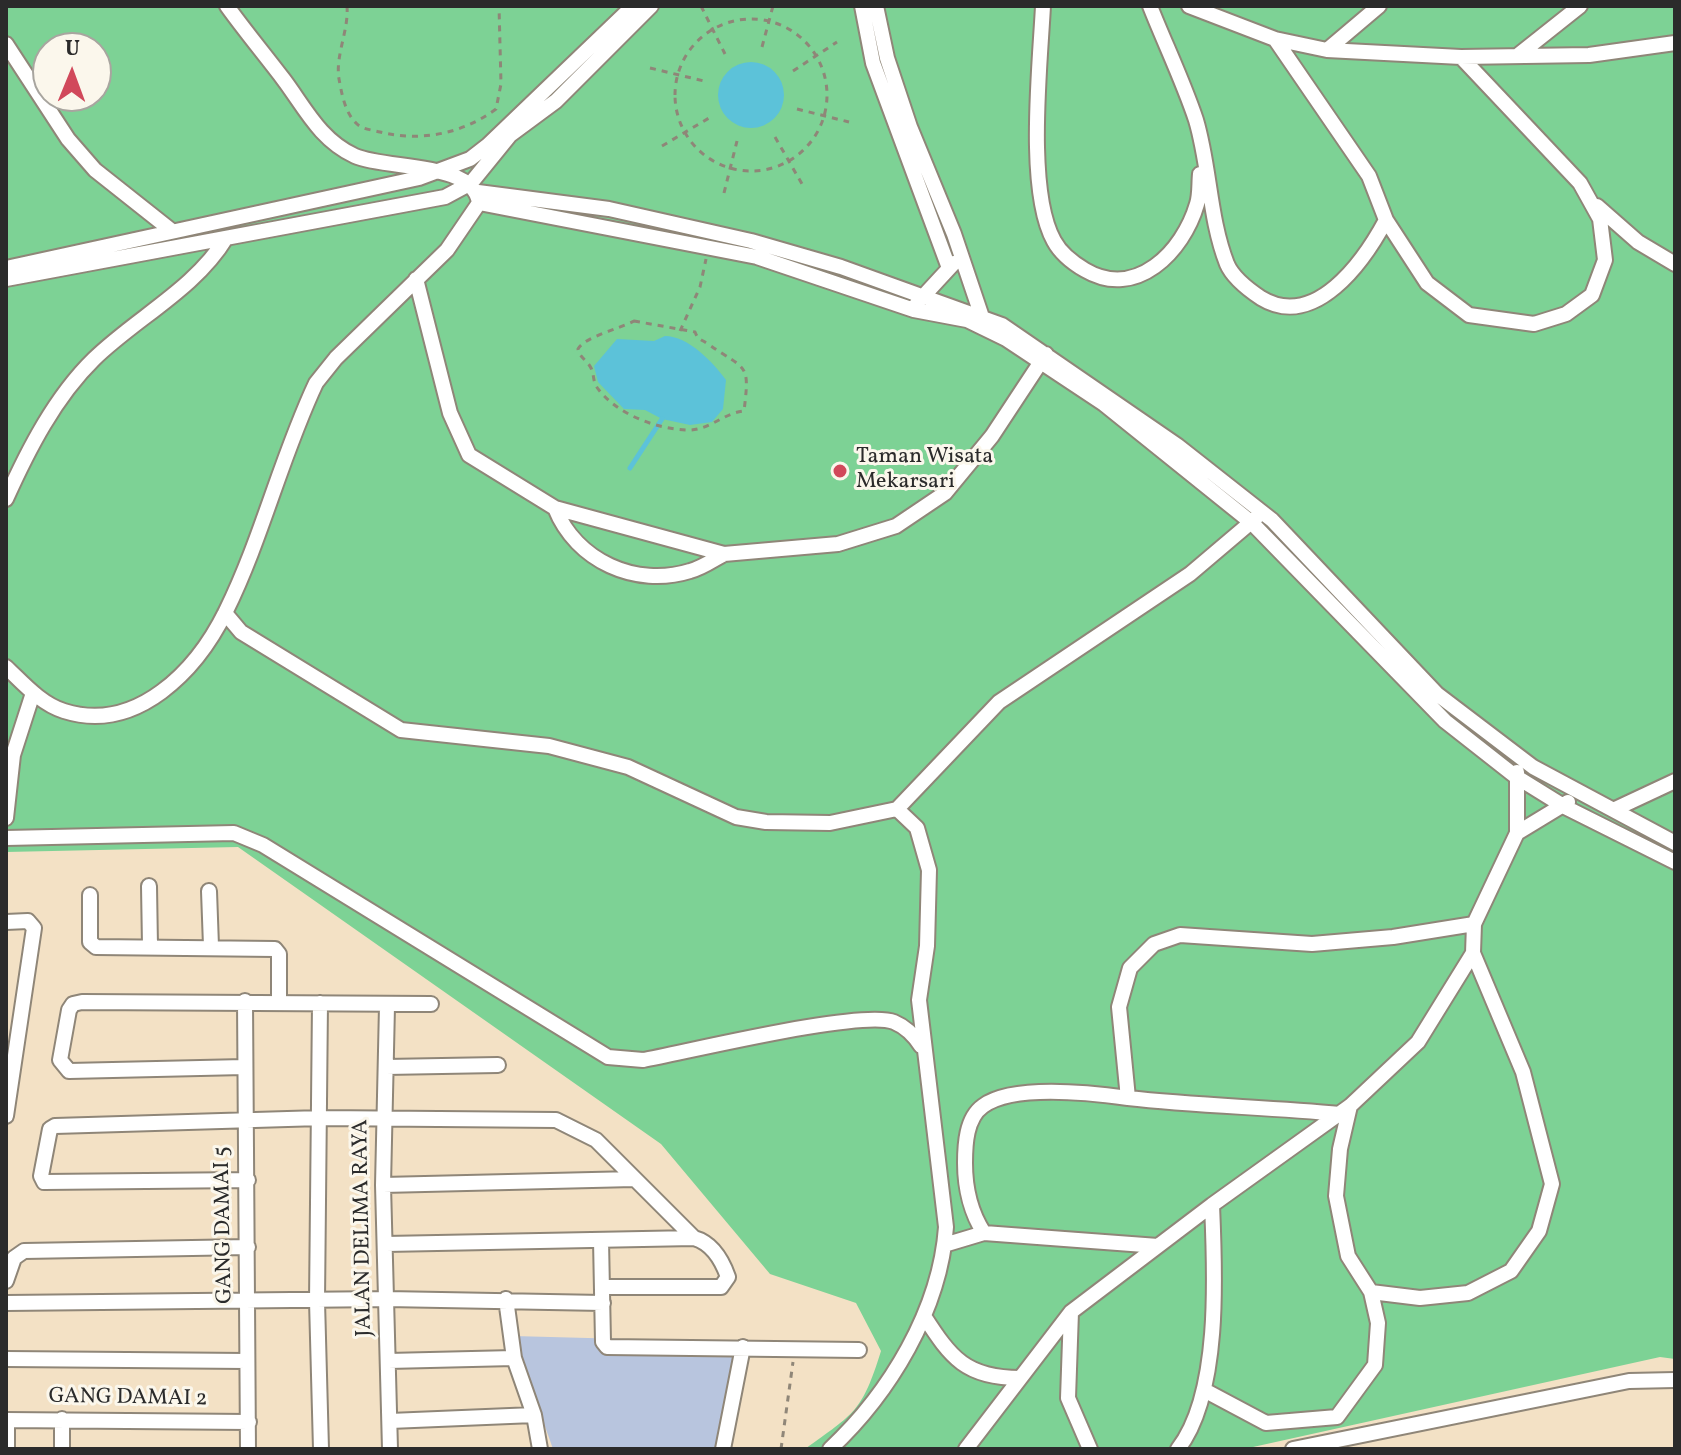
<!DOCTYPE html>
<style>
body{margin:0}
#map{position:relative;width:1681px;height:1455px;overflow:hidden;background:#f3e1c5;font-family:Vollkorn,serif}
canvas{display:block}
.frame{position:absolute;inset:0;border:8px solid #2b2b2b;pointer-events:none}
.north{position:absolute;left:32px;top:32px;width:80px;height:80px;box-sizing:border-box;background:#fbf7ec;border:2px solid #a8a59f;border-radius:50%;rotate:1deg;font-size:22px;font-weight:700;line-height:32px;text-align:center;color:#2b2b2b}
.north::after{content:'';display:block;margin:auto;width:28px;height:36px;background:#d1495b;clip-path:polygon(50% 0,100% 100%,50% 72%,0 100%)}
</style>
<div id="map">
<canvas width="1681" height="1455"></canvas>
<div class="frame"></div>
<div class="north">U</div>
</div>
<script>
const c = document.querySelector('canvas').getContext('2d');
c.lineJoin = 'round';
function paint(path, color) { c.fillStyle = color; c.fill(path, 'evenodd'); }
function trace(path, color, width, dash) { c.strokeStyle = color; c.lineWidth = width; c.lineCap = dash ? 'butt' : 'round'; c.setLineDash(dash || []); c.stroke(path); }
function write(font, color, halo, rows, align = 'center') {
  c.font = font + ' Vollkorn,serif'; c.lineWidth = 6; c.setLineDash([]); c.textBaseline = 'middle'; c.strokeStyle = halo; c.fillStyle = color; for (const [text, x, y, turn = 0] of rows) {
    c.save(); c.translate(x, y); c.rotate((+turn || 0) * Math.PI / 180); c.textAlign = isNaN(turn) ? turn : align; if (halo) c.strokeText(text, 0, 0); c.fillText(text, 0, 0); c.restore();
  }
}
const industrial = new Path2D(`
 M 513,1336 L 738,1342 L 731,1449 L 553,1449 Z`);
const green = new Path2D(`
 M 6,6 L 1675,6 L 1675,1359 L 1660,1357 L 1244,1449 L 805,1449 C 855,1413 862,1412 881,1351 L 856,1303 L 770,1274 L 661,1144 L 238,847 L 6,852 ZM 48,48 L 96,48 L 96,96 L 48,96 Z`);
const water = new Path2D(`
 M718 95a33 33 0 1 1 66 0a33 33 0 1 1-66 0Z
 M 665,336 C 688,336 713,362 726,380 L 723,409 L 712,422 L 690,425 L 662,419 L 645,410 L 624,409 L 598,382 L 594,366 L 617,339 L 654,341 Z`);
const stream = new Path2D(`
 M 630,468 L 662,419`);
const path = new Path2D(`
 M 347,6 C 349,30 335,56 339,79 C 342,95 345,113 357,124 C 362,129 372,130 380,132 C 421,142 462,134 496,109 L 501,84 L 499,6
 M 701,6 L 725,54
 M675 95a76 76 0 1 1 152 0a76 76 0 1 1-152 0Z
 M 762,47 L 773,6
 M 650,68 L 704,81
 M 793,71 L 837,42
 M 797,109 L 849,122
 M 775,137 L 802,184
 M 662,146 L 709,118
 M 724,193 L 737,141
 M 634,321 L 695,332 C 698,340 701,339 708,344 C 747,371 750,362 744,411 C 723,413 709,431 687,430 C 655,429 614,413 596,386 C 593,380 594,374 591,368 C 587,360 579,357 578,349 C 584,337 619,329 634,321 Z
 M 680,331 L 700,287 L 706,259
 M 781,1449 L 793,1362`);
const minor = new Path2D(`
 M 862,6 L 873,63 L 949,268
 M 876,6 L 887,58 L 910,127 L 954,234 L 984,323
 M 1043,6 C 1040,65 1026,191 1054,241 C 1061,254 1073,263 1085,270 C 1136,300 1183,252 1197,204 C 1200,195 1199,183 1200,174
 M 1150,6 C 1165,44 1183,81 1196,120 C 1210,167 1209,218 1227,264 C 1233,278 1249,290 1261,298 C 1315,331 1364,261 1386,220
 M 1189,6 L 1275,39 L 1327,50 L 1461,57 L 1589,55 L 1675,43
 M 1275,39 L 1369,176 L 1386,220 L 1427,283 L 1469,315 L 1534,324 L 1566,314 L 1592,295 L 1605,260 L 1600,219 L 1580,183 L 1461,57
 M 6,44 L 68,139 L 95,170 L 172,231
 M 1327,50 L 1379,6
 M 1517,56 L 1580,6
 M 478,192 L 609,209 L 751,241 L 841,267 L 1002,325 L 1178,446 L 1272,520 L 1437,694 L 1533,767 L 1675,843
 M 479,203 L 757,257 L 914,310 L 967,320 L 1006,339 L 1104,404 L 1252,523 L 1445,721 L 1515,776 L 1565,807 L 1675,862
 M 1597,206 L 1638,242 L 1675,264
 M 6,268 L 419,178 L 470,159 L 488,145 L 633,6
 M 6,279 L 445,197 L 471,183 L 510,135 L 556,101 L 651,6
 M 416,279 L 450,413 L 469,455 L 555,508 L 724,554 L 838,544 L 896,526 L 945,493 L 992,436 L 1046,354
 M 917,303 L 954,263
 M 6,499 C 28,450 55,397 94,359 C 136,318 195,289 226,238
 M 555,508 C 576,561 636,588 690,571 C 702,568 713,560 724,554
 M 225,613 L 241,632 L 401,730 L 549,746 L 628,767 L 736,817 L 766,822 L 830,823 L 897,809 L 917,828 L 929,870 L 927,946 L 919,1000 L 946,1227 C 940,1310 890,1393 830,1449
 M 6,667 C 23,683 41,704 64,711 C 137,734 197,670 226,611 C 262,538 281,457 316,383 L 336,358 L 447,250 L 479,203 C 474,161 387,170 355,156 C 320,140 305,108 284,80 C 265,55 245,31 227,6
 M 897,809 L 999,702 L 1190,574 L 1256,518
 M 1613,810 L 1675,781
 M 6,818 L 13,755 L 33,693
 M 1517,833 L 1568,802
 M 6,838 L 234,833 L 263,845 L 608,1057 L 643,1060 C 687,1052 862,1009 894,1022 C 906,1027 914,1035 921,1046
 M 149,886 L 150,946
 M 209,891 L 211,946
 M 90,895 L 90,942 L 96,947 L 275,949 L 279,954 L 279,1001
 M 6,922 L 28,921 L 34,928 L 6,1116
 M 245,1001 L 248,1449
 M 320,1003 L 317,1301 L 321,1449
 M 387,1006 L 383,1185 L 390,1449
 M 244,1067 L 69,1071 L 60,1060 L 69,1010 L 73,1004 L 82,1002 L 431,1004
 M 386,1067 L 498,1065
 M 1128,1098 C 1198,1106 1269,1107 1340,1114
 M 248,1180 L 44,1182 L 41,1176 L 50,1129 L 55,1126 L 321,1118 L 556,1120 L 596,1140 L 694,1238
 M 383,1185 L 634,1179
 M 984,1233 L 1158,1246
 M 601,1240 L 603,1342 L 607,1347 L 859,1350
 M 386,1244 L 694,1238 C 712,1243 722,1260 728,1277 L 721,1287 L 602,1287
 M 944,1245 L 984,1233 C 971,1213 965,1187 965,1163 C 965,1145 966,1118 983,1106 C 1013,1084 1092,1093 1128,1098 L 1119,1007 L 1130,968 L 1154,944 L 1180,935 L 1312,944 L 1393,937 L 1474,924 L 1517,833 L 1517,772
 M 6,1281 L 14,1258 L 24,1251 L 248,1247
 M 1371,1292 L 1420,1298 L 1468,1293 L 1511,1271 L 1539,1231 L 1552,1184 L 1523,1072 L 1473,953
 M 506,1299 L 514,1358 L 534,1415 L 540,1449
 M 6,1303 L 387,1299 L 603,1303
 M 1071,1312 L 1068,1398 L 1090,1449
 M 924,1316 C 951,1358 966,1378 1020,1378
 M 6,1359 L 247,1361
 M 388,1361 L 514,1358
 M 1204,1390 L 1266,1423 L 1337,1417 L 1375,1365 L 1378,1323 L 1371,1292 L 1348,1256 L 1336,1196 L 1340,1149 L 1350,1106
 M 6,1420 L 249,1422
 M 390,1421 L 534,1415
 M 7,1449 L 7,1420
 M 62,1449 L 62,1419
 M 723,1449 L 743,1347
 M 966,1449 L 1071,1312 L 1212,1205 L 1350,1106 L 1418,1042 L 1473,953 L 1474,924
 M 1178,1449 C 1221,1394 1215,1272 1212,1205
 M 1293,1449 L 1629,1381 L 1675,1380`);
const markers = [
 [840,471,8,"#d1495b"]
];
const poiNames = [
 ["Taman Wisata",856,458],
 ["Mekarsari",856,483]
];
const streetNames = [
 ["GANG DAMAI 5",225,1225,-91],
 ["JALAN DELIMA RAYA",364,1228,-91],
 ["GANG DAMAI 2",128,1399,1]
];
paint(industrial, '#b8c5de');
paint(green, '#7dd295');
paint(water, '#5cc2d9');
trace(stream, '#5cc2d9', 5);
trace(minor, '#8f8678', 18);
trace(path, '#8f8678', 3, [6, 6]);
trace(minor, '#fff', 14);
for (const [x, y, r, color] of markers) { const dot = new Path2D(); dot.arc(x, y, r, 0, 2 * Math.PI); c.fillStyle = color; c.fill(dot); trace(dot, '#fbf7ec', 3); }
write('22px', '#2b2b2b', '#fbf7ec', poiNames, 'left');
write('22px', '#2b2b2b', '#fbf7ec', streetNames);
</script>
